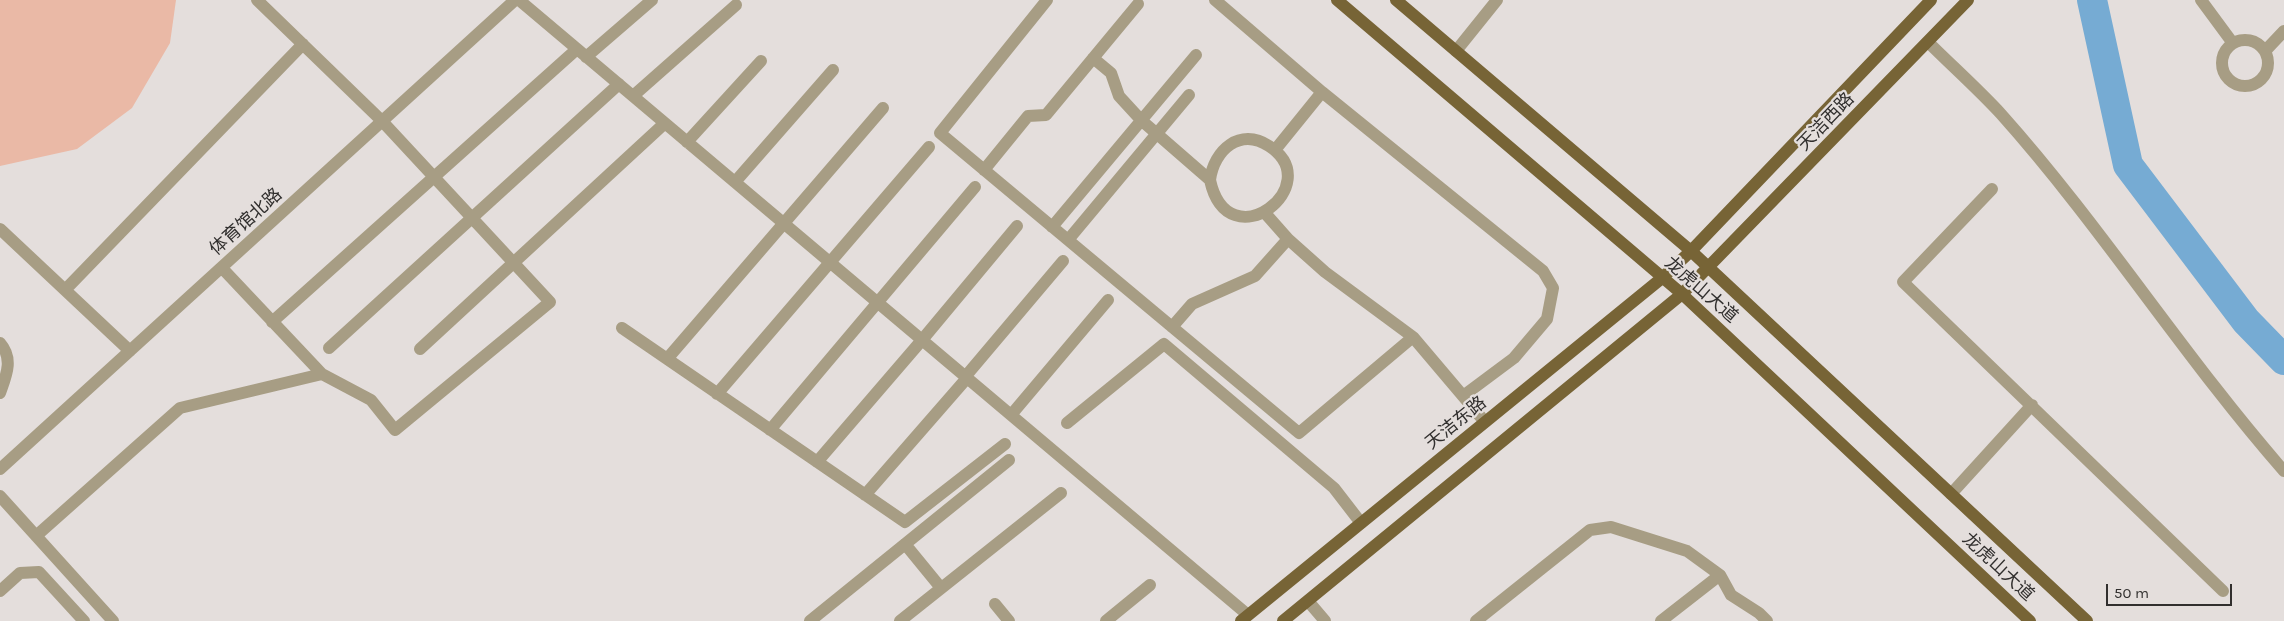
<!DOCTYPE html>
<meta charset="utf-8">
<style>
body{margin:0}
#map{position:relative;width:2284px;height:621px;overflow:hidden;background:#e4dedc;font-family:Karla,sans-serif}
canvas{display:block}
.scale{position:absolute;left:2106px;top:584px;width:126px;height:22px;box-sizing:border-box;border:2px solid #312f2e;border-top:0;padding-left:6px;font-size:15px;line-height:18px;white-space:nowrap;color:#312f2e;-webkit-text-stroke:4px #e4dedc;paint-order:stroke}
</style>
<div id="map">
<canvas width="2284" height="621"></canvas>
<div class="scale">50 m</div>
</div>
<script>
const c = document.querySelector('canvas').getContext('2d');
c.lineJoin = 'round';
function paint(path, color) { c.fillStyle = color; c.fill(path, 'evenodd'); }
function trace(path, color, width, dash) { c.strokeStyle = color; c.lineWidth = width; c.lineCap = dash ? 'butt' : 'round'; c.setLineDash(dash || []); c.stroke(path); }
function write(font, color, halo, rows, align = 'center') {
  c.font = font + ' Karla,"Noto Sans SC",sans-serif'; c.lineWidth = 4.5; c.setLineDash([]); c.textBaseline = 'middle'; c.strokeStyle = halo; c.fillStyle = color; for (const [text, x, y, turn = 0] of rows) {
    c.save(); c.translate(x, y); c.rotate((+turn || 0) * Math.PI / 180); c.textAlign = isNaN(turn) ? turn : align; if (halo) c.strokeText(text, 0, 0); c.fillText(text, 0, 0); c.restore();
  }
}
const green = new Path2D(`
 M 0,0 L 176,0 L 170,43 L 132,108 L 77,149 L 0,166 Z`);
const river = new Path2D(`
 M 2092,0 L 2128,165 L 2246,321 L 2284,360`);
const minor = new Path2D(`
 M 519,0 L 1248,615
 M 1047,0 L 940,133 L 1299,433 L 1413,337
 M 1215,0 L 1322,92 L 1543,271 L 1553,288 L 1547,319 L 1514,358 L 1463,396
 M 2201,0 L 2232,42
 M2222 63a23 23 0 1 1 46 0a23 23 0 1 1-46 0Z
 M 1928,42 C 1952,66 1978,89 2001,114 C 2102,227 2184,357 2284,471
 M 2266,50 L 2284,31
 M 1456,51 L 1497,0
 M 586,57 L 652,0
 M 1093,58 L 1111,73 L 1119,96 L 1141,120 L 1210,180 C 1228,263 1329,185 1269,146 C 1240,127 1214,150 1210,180
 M 633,96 L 736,5
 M 687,142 L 761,61
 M 1275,150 L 1322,92
 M 984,170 L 1028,116 L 1046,115 L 1138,4
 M 735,182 L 833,70
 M 1992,189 L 1903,282 L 2223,591
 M 1052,227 L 1196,55
 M 0,229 L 130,351
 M 1288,239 L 1325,272 L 1413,337 L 1485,422
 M 1068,240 L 1189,95
 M 222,268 L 322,374 L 371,400 L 395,430 L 550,302 L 382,121 L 257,0
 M 65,290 L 303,44
 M 272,322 L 577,49
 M 1172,327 L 1192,304 L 1255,276 L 1288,239 L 1265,213
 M 622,328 L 905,522 L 1005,444
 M 0,343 C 14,359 6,376 0,393
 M 329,348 L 619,84
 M 420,349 L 665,123
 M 667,359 L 883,108
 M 965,377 L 1063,261
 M 717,394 L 929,147
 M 1011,415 L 1108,300
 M 1067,423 L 1164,344 L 1334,488 L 1361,523
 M 770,430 L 975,187
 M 817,462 L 922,340 L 1017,226
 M 0,469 L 515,0
 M 1951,494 L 2032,405
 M 865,495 L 967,378
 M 0,496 L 113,621
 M 36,536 L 180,408 L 322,374
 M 905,544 L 941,588
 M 0,591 L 20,573 L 39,572 L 84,621
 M 1308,601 L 1325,621
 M 995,604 L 1009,621
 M 810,621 L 1009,460
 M 900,621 L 1061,493
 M 1106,621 L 1150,585
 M 1476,621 L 1590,530 L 1611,527 L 1687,551 L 1720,575 L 1731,595 L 1759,613 L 1767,621
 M 1661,621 L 1720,575`);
const major = new Path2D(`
 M 1337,0 L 1682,294 L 2030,621
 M 1396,0 L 1691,251 L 2087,621
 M 1241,621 L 1662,278 L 1691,251 L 1931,0
 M 1283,621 L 1682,294 L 1968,0`);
const streetNames = [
 ["天洁西路",1826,122,-46],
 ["体育馆北路",246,222,-42],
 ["龙虎山大道",1701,290,41],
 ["天洁东路",1456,423,-39],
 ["龙虎山大道",1998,567,43]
];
paint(green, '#eab9a6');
trace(river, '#76abd3', 30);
trace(minor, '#a79d84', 12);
trace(major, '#776436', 12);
write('18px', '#312f2e', '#e4dedc', streetNames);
</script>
